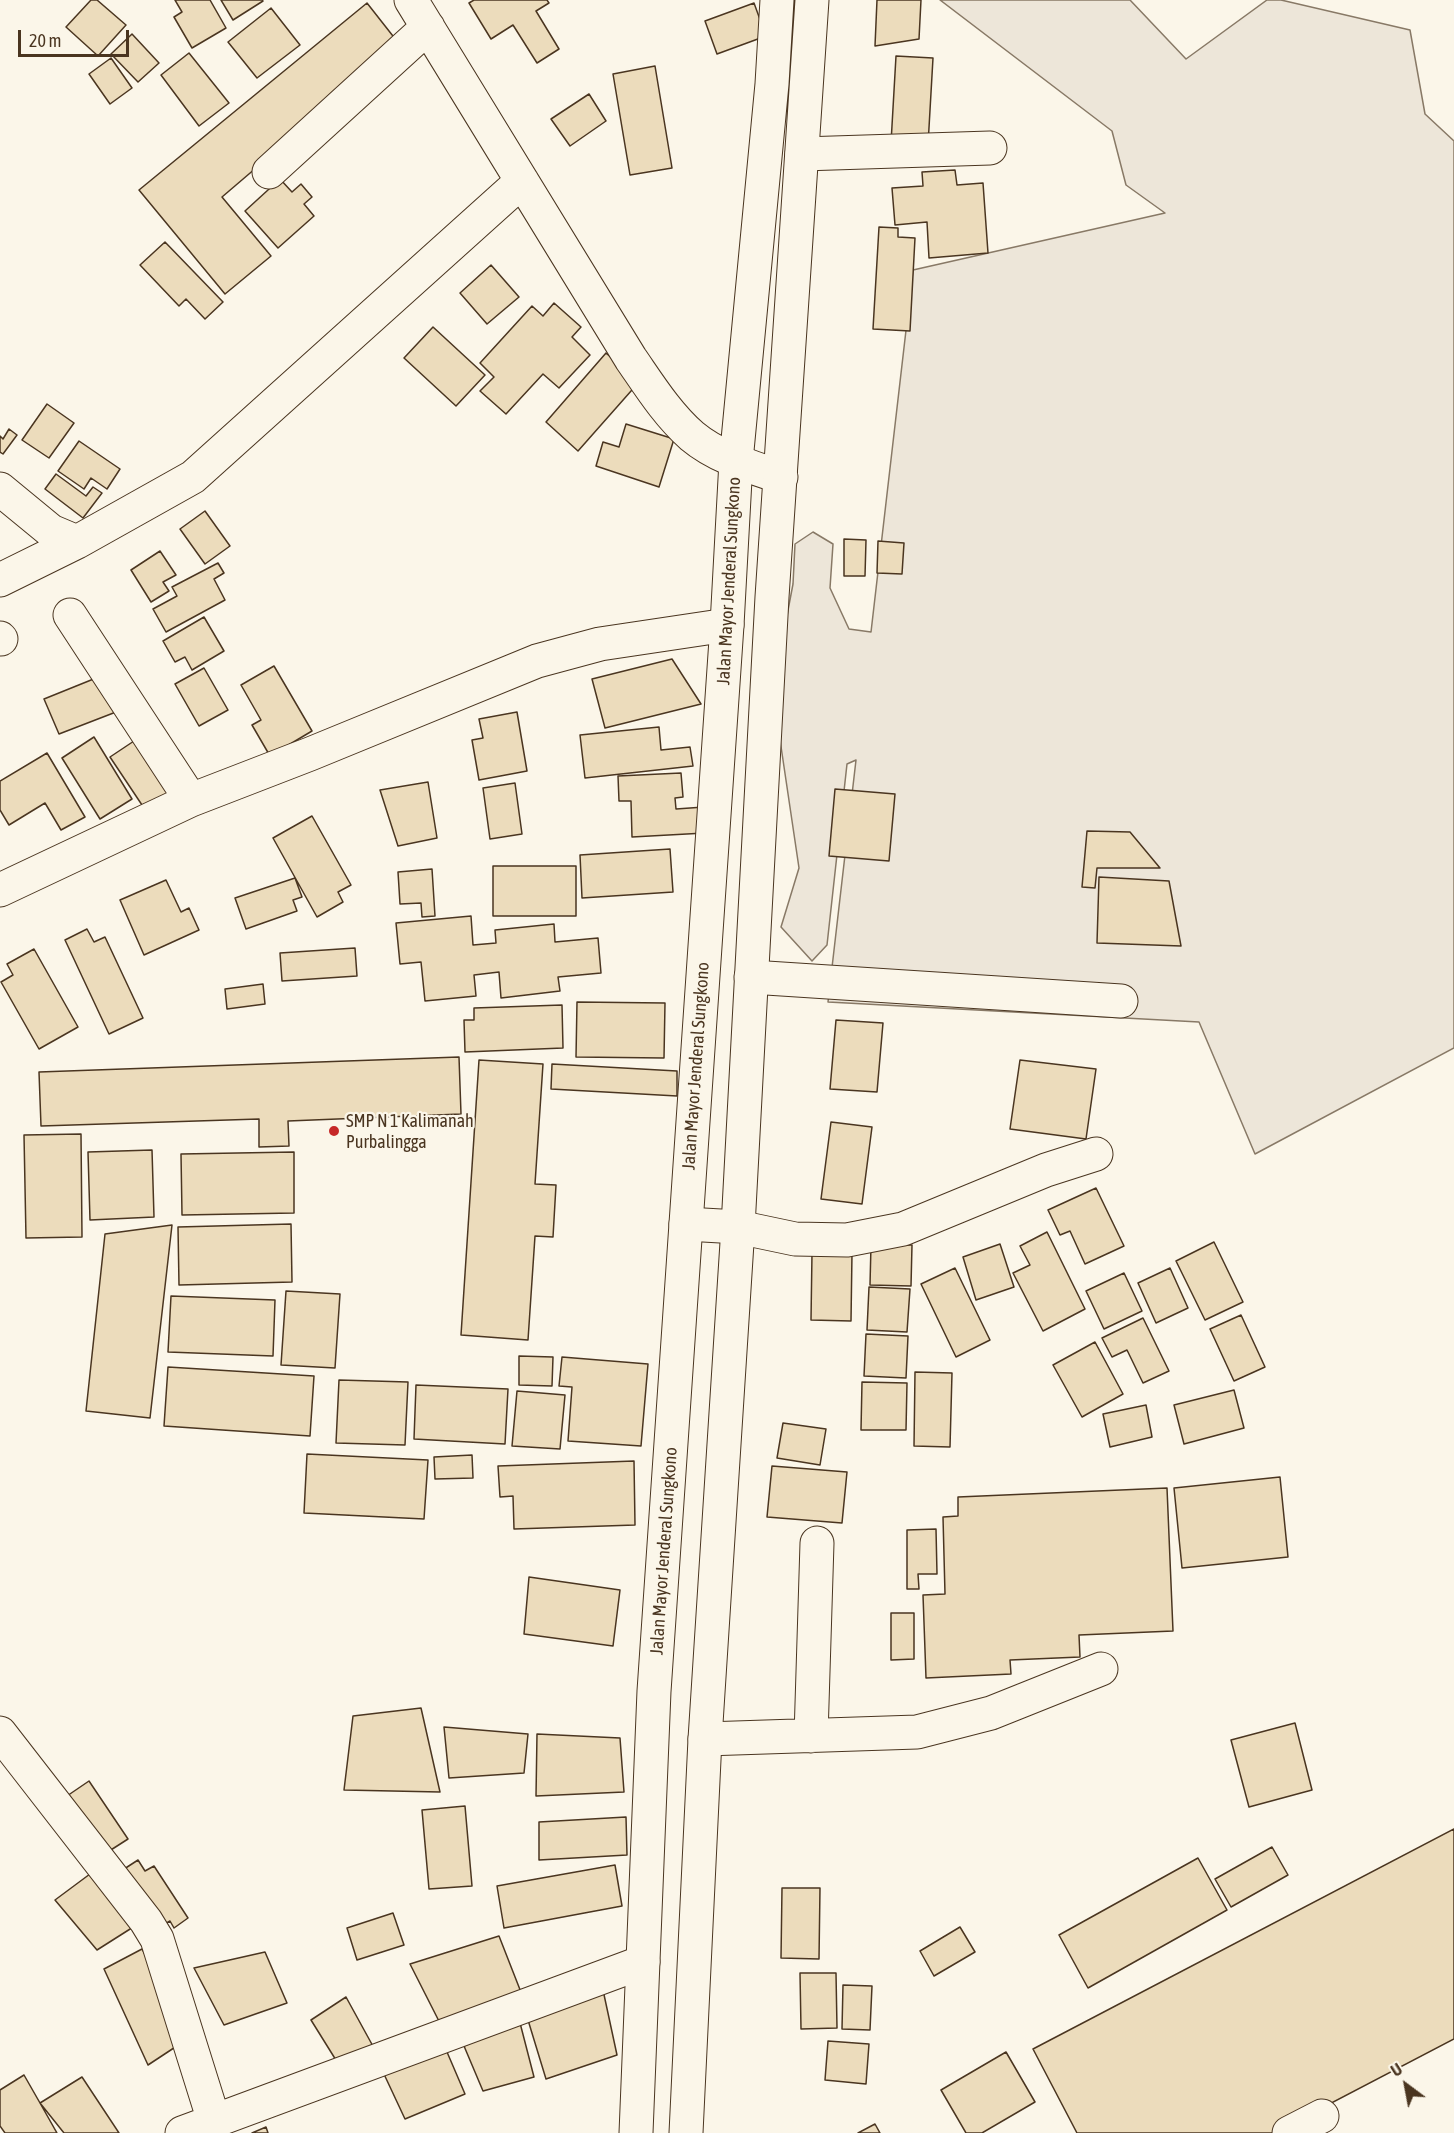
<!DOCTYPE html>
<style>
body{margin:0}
#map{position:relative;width:1454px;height:2133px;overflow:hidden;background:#fbf6e9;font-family:"Asap Condensed",sans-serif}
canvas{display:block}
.north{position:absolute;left:1376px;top:2055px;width:60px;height:60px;-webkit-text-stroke:4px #fbf6e9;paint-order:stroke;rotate:328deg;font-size:16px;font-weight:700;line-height:24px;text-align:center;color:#4a3520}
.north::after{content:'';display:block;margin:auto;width:21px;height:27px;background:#4a3520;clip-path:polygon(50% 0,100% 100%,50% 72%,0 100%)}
.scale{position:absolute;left:18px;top:30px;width:111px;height:27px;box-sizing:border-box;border:3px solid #4a3520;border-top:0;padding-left:8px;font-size:18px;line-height:21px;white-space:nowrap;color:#4a3520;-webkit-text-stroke:4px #fbf6e9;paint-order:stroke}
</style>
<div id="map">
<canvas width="1454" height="2133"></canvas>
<div class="north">U</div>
<div class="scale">20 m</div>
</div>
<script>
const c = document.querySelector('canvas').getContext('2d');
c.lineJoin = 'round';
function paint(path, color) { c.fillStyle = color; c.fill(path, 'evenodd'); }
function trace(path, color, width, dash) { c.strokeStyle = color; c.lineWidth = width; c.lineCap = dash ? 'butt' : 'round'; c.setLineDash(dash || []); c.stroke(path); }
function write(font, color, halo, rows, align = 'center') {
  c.font = font + ' "Asap Condensed",sans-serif'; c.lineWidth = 4.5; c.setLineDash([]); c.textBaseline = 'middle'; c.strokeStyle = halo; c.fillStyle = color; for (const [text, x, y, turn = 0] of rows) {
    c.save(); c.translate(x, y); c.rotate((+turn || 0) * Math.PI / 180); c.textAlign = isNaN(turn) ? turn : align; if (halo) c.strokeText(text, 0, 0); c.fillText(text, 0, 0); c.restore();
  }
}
const green = new Path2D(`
 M 940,0 L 1130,0 L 1186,59 L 1267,0 L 1281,0 L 1410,30 L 1425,114 L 1454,141 L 1454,1048 L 1255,1154 L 1199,1022 L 828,1002 L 856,760 L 847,764 L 827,945 L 812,961 L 781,927 L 799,868 L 779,733 L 785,626 L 793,584 L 795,544 L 813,532 L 833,544 L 830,588 L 849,629 L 871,632 L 913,270 L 1165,213 L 1126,185 L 1112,131 Z`);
const building = new Path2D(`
 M 91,0 L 97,0 L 126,25 L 98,56 L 66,27 Z
 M 175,0 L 210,0 L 226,28 L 192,48 L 174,17 L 182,12 Z
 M 221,0 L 262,0 L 263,1 L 233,20 Z
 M 474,0 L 547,0 L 549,3 L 536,11 L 559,49 L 537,63 L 513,25 L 491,39 L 469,3 Z
 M 877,0 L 921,0 L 919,39 L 875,46 Z
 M 367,3 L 400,45 L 222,197 L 271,256 L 225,294 L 139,190 Z
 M 754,3 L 766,36 L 717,54 L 705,21 Z
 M 271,8 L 300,45 L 257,78 L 228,42 Z
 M 132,34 L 159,63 L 138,82 L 111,54 Z
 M 189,53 L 229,103 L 199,126 L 161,75 Z
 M 896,56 L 933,58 L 928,145 L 891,143 Z
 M 111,58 L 132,88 L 110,104 L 89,74 Z
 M 655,66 L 672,168 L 630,175 L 613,74 Z
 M 589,94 L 606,121 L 570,146 L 551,119 Z
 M 955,170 L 957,185 L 983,183 L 988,253 L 929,258 L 927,222 L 895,225 L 892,188 L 923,186 L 922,172 Z
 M 280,179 L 292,192 L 301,184 L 312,197 L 304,204 L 314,216 L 278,248 L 245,211 Z
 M 879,227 L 898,228 L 898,237 L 915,238 L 910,331 L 873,329 Z
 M 165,242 L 223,302 L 205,319 L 186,299 L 179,306 L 140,265 Z
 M 491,265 L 519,297 L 487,324 L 460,293 Z
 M 554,303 L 581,327 L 572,337 L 590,355 L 559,388 L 543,374 L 506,414 L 480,391 L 494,377 L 480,363 L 532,306 L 543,316 Z
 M 433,327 L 485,375 L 456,406 L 404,358 Z
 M 606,353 L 639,382 L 578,451 L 546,422 Z
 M 47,404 L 74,423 L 49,458 L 22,440 Z
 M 626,424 L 674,439 L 659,487 L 596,466 L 603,442 L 619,447 Z
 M 9,429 L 17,435 L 3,454 L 0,452 L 0,436 L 3,439 Z
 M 79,441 L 120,469 L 107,489 L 91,478 L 84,489 L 58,471 Z
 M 56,474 L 86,496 L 93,487 L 102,493 L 83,518 L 45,489 Z
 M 205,511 L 230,546 L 205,564 L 180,529 Z
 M 844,539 L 866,540 L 865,576 L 844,576 Z
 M 878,541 L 904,543 L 902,574 L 877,573 Z
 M 160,551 L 176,575 L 163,582 L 169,591 L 151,602 L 131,570 Z
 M 218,563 L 224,573 L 214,579 L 225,600 L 166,632 L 153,609 L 177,596 L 172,587 Z
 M 204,617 L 224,651 L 192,670 L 185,657 L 175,662 L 163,641 Z
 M 672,659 L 701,704 L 605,728 L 592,679 Z
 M 274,666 L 312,731 L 270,756 L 252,725 L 261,720 L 241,685 Z
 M 204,668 L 228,710 L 199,726 L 175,684 Z
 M 101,676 L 116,712 L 59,734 L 44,699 Z
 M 517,712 L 527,771 L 479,780 L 472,740 L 483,738 L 479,719 Z
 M 659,727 L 661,750 L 690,747 L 693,766 L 585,778 L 580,735 Z
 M 143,735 L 179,788 L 146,811 L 110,757 Z
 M 94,737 L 132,799 L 100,819 L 62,758 Z
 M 47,753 L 85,817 L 61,830 L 45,803 L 9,825 L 0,810 L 0,781 Z
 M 681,773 L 683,797 L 675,798 L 676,809 L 704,807 L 705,833 L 632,837 L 631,801 L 619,801 L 618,776 Z
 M 428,782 L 437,838 L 398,846 L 380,790 Z
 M 515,783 L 522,834 L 490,839 L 483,788 Z
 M 835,789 L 895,794 L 889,861 L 829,856 Z
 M 312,816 L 351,885 L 338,892 L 343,902 L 317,917 L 273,838 Z
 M 1087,831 L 1130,832 L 1160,868 L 1097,868 L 1095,888 L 1082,887 Z
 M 670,849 L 673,892 L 582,898 L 580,855 Z
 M 493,866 L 576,866 L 576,916 L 493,916 Z
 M 432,869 L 435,916 L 422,917 L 421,903 L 400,904 L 398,872 Z
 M 1099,877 L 1169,881 L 1181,946 L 1097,943 Z
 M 295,878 L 302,897 L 293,900 L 297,911 L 246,929 L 235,898 Z
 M 166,880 L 181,912 L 189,908 L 199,930 L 144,955 L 120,900 Z
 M 471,916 L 473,945 L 496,943 L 495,930 L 554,924 L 555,942 L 598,938 L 601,973 L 558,977 L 560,991 L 501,998 L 499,972 L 474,975 L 476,996 L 425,1001 L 421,962 L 400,964 L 396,923 Z
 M 87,929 L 94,942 L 105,937 L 143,1018 L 109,1034 L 65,940 Z
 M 355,948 L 357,976 L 282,981 L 280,953 Z
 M 34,949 L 78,1027 L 39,1049 L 1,982 L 13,975 L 7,964 Z
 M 263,984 L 265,1004 L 227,1009 L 225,989 Z
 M 577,1002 L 665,1003 L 664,1058 L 576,1057 Z
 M 562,1005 L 563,1048 L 465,1052 L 464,1020 L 474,1020 L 474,1008 Z
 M 836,1020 L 883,1023 L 877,1092 L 830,1089 Z
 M 459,1057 L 461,1114 L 288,1121 L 289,1146 L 259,1147 L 259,1119 L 41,1126 L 39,1072 Z
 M 479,1060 L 543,1064 L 535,1184 L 556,1185 L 553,1237 L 535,1236 L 528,1340 L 461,1335 Z
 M 1020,1060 L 1096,1069 L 1086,1139 L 1010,1129 Z
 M 552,1064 L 677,1071 L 677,1096 L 551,1089 Z
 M 831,1122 L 872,1127 L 862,1204 L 821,1199 Z
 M 81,1134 L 82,1237 L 26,1238 L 24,1135 Z
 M 152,1150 L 154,1217 L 90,1220 L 88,1152 Z
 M 294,1152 L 294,1213 L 182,1215 L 181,1154 Z
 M 1096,1188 L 1124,1246 L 1085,1264 L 1070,1231 L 1060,1235 L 1048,1210 Z
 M 291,1224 L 292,1282 L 179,1285 L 178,1227 Z
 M 172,1225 L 150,1418 L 86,1411 L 105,1234 Z
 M 1047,1232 L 1085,1309 L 1043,1331 L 1013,1273 L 1030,1265 L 1020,1246 Z
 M 1214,1242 L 1243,1302 L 1205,1320 L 1176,1261 Z
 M 1000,1244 L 1014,1287 L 976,1300 L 963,1257 Z
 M 871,1245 L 912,1245 L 911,1286 L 870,1285 Z
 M 812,1253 L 852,1253 L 851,1321 L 811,1320 Z
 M 955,1268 L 990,1340 L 956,1357 L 921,1284 Z
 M 1170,1268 L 1188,1308 L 1156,1323 L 1138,1283 Z
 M 1124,1273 L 1142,1311 L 1104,1329 L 1086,1291 Z
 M 869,1287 L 910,1289 L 907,1332 L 867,1330 Z
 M 286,1291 L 340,1294 L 335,1368 L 281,1365 Z
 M 171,1296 L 275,1300 L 273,1356 L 168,1352 Z
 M 1241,1315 L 1265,1367 L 1234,1381 L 1210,1329 Z
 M 1143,1318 L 1169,1371 L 1143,1383 L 1127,1350 L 1112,1357 L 1102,1338 Z
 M 866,1334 L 908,1336 L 906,1378 L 864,1376 Z
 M 1095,1342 L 1123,1394 L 1082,1417 L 1053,1365 Z
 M 519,1356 L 553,1357 L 552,1386 L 519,1385 Z
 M 562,1357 L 648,1364 L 641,1446 L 568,1441 L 572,1387 L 559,1386 Z
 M 168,1367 L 314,1376 L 310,1436 L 164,1426 Z
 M 915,1372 L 952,1373 L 950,1447 L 914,1446 Z
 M 339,1380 L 408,1382 L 405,1445 L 336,1443 Z
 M 862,1382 L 907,1383 L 906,1430 L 861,1430 Z
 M 416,1385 L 508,1389 L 505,1444 L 414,1439 Z
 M 1234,1390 L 1244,1428 L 1184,1444 L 1174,1405 Z
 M 517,1391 L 565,1395 L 560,1449 L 512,1446 Z
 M 1146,1405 L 1152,1437 L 1110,1447 L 1103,1414 Z
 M 783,1423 L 826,1429 L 820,1465 L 777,1458 Z
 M 307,1454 L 428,1460 L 424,1519 L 304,1513 Z
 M 472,1455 L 473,1478 L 435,1479 L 434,1457 Z
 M 634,1461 L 635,1525 L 514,1529 L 513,1496 L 500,1497 L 498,1466 Z
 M 772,1466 L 847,1472 L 842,1523 L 767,1517 Z
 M 1280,1477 L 1288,1557 L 1182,1568 L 1174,1488 Z
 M 1167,1488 L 1173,1631 L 1079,1635 L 1080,1657 L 1010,1660 L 1011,1674 L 926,1678 L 923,1595 L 945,1594 L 943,1517 L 958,1516 L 958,1497 Z
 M 936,1529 L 937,1574 L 918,1574 L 919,1589 L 907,1589 L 907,1530 Z
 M 529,1577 L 620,1590 L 613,1646 L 524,1634 Z
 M 891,1613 L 914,1613 L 914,1659 L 891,1660 Z
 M 421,1708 L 440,1792 L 344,1790 L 353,1716 Z
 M 1295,1723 L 1312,1790 L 1249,1807 L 1231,1740 Z
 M 444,1727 L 528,1734 L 524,1773 L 449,1778 Z
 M 537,1734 L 620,1738 L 624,1792 L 536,1796 Z
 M 89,1781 L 128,1839 L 103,1855 L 64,1798 Z
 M 465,1806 L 472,1886 L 429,1889 L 422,1810 Z
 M 626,1817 L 627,1855 L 539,1860 L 539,1822 Z
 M 1454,1829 L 1454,2039 L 1274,2133 L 1077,2133 L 1033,2049 Z
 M 1272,1847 L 1288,1875 L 1231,1907 L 1215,1879 Z
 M 1198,1858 L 1227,1910 L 1088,1988 L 1059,1935 Z
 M 138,1860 L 145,1871 L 154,1866 L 188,1918 L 174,1928 L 170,1921 L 158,1928 L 121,1871 Z
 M 615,1865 L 622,1906 L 504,1928 L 497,1886 Z
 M 94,1871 L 138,1924 L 97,1950 L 55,1900 Z
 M 782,1888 L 820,1888 L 819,1959 L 781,1958 Z
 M 393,1913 L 404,1945 L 357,1960 L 347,1928 Z
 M 960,1927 L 975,1952 L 934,1976 L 920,1951 Z
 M 499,1936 L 526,2005 L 446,2035 L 410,1964 Z
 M 142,1949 L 189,2038 L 148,2065 L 104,1969 Z
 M 265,1952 L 287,2003 L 224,2025 L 194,1968 Z
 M 800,1973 L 836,1973 L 837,2028 L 801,2029 Z
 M 843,1985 L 872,1986 L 870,2030 L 842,2029 Z
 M 603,1990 L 617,2055 L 546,2079 L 528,2020 Z
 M 346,1997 L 380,2059 L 344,2073 L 311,2020 Z
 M 519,2019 L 534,2077 L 483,2091 L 464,2046 Z
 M 828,2041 L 869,2044 L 866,2084 L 825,2080 Z
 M 444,2045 L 465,2094 L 405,2119 L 383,2072 Z
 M 1006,2052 L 1035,2102 L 982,2133 L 966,2133 L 941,2090 Z
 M 24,2075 L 40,2103 L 57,2133 L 5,2133 L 0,2126 L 0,2090 Z
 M 82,2077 L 119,2133 L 64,2133 L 40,2103 Z
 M 875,2124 L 880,2133 L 858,2133 Z
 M 266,2127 L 268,2133 L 252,2133 Z`);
const minor = new Path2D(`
 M 411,0 L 631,359 C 649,385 667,414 692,436 C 717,457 751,467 781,477
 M 802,154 L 990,148
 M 269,172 L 428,27
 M 0,489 L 51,531 L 77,542 L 193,477 L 522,181
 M 0,580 L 77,542
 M 70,615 L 191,800
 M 0,638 L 1,639
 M 0,890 L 191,800 L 310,754 L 537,661 L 600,644 L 727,625
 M 751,977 L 1121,1001
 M 686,1224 L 738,1227 L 795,1239 L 847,1240 L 903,1229 L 1046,1170 L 1096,1154
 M 0,1733 L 146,1921 L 157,1939 L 214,2121
 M 811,1736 L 817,1543
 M 705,1739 L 917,1732 L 991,1713 L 1101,1669
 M 182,2133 L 643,1962
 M 1289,2133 L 1322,2116`);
const major = new Path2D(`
 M 636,2133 L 654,1691 L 727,625 L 736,461 L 772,84 L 777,0
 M 686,2133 L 705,1739 L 738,1227 L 772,597 L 812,0`);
const markers = [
 [334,1131,6,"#c62828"]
];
const streetNames = [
 ["Jalan Mayor Jenderal Sungkono",729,581,-87],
 ["Jalan Mayor Jenderal Sungkono",696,1066,-86],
 ["Jalan Mayor Jenderal Sungkono",664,1551,-86]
];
const poiNames = [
 ["SMP N 1 Kalimanah",346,1121],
 ["Purbalingga",346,1142]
];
paint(green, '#ede6d9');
trace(green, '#887966', 1.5);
paint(building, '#ecdcbc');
trace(building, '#4a3520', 1.5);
trace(minor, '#4a3520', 35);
trace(major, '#4a3520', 35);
trace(minor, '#fbf6e9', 33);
trace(major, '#fbf6e9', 33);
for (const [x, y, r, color] of markers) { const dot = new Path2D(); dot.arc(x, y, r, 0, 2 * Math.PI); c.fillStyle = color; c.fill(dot); trace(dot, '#fbf6e9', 2); }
write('18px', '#4a3520', '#fbf6e9', streetNames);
write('18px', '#4a3520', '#fbf6e9', poiNames, 'left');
</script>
